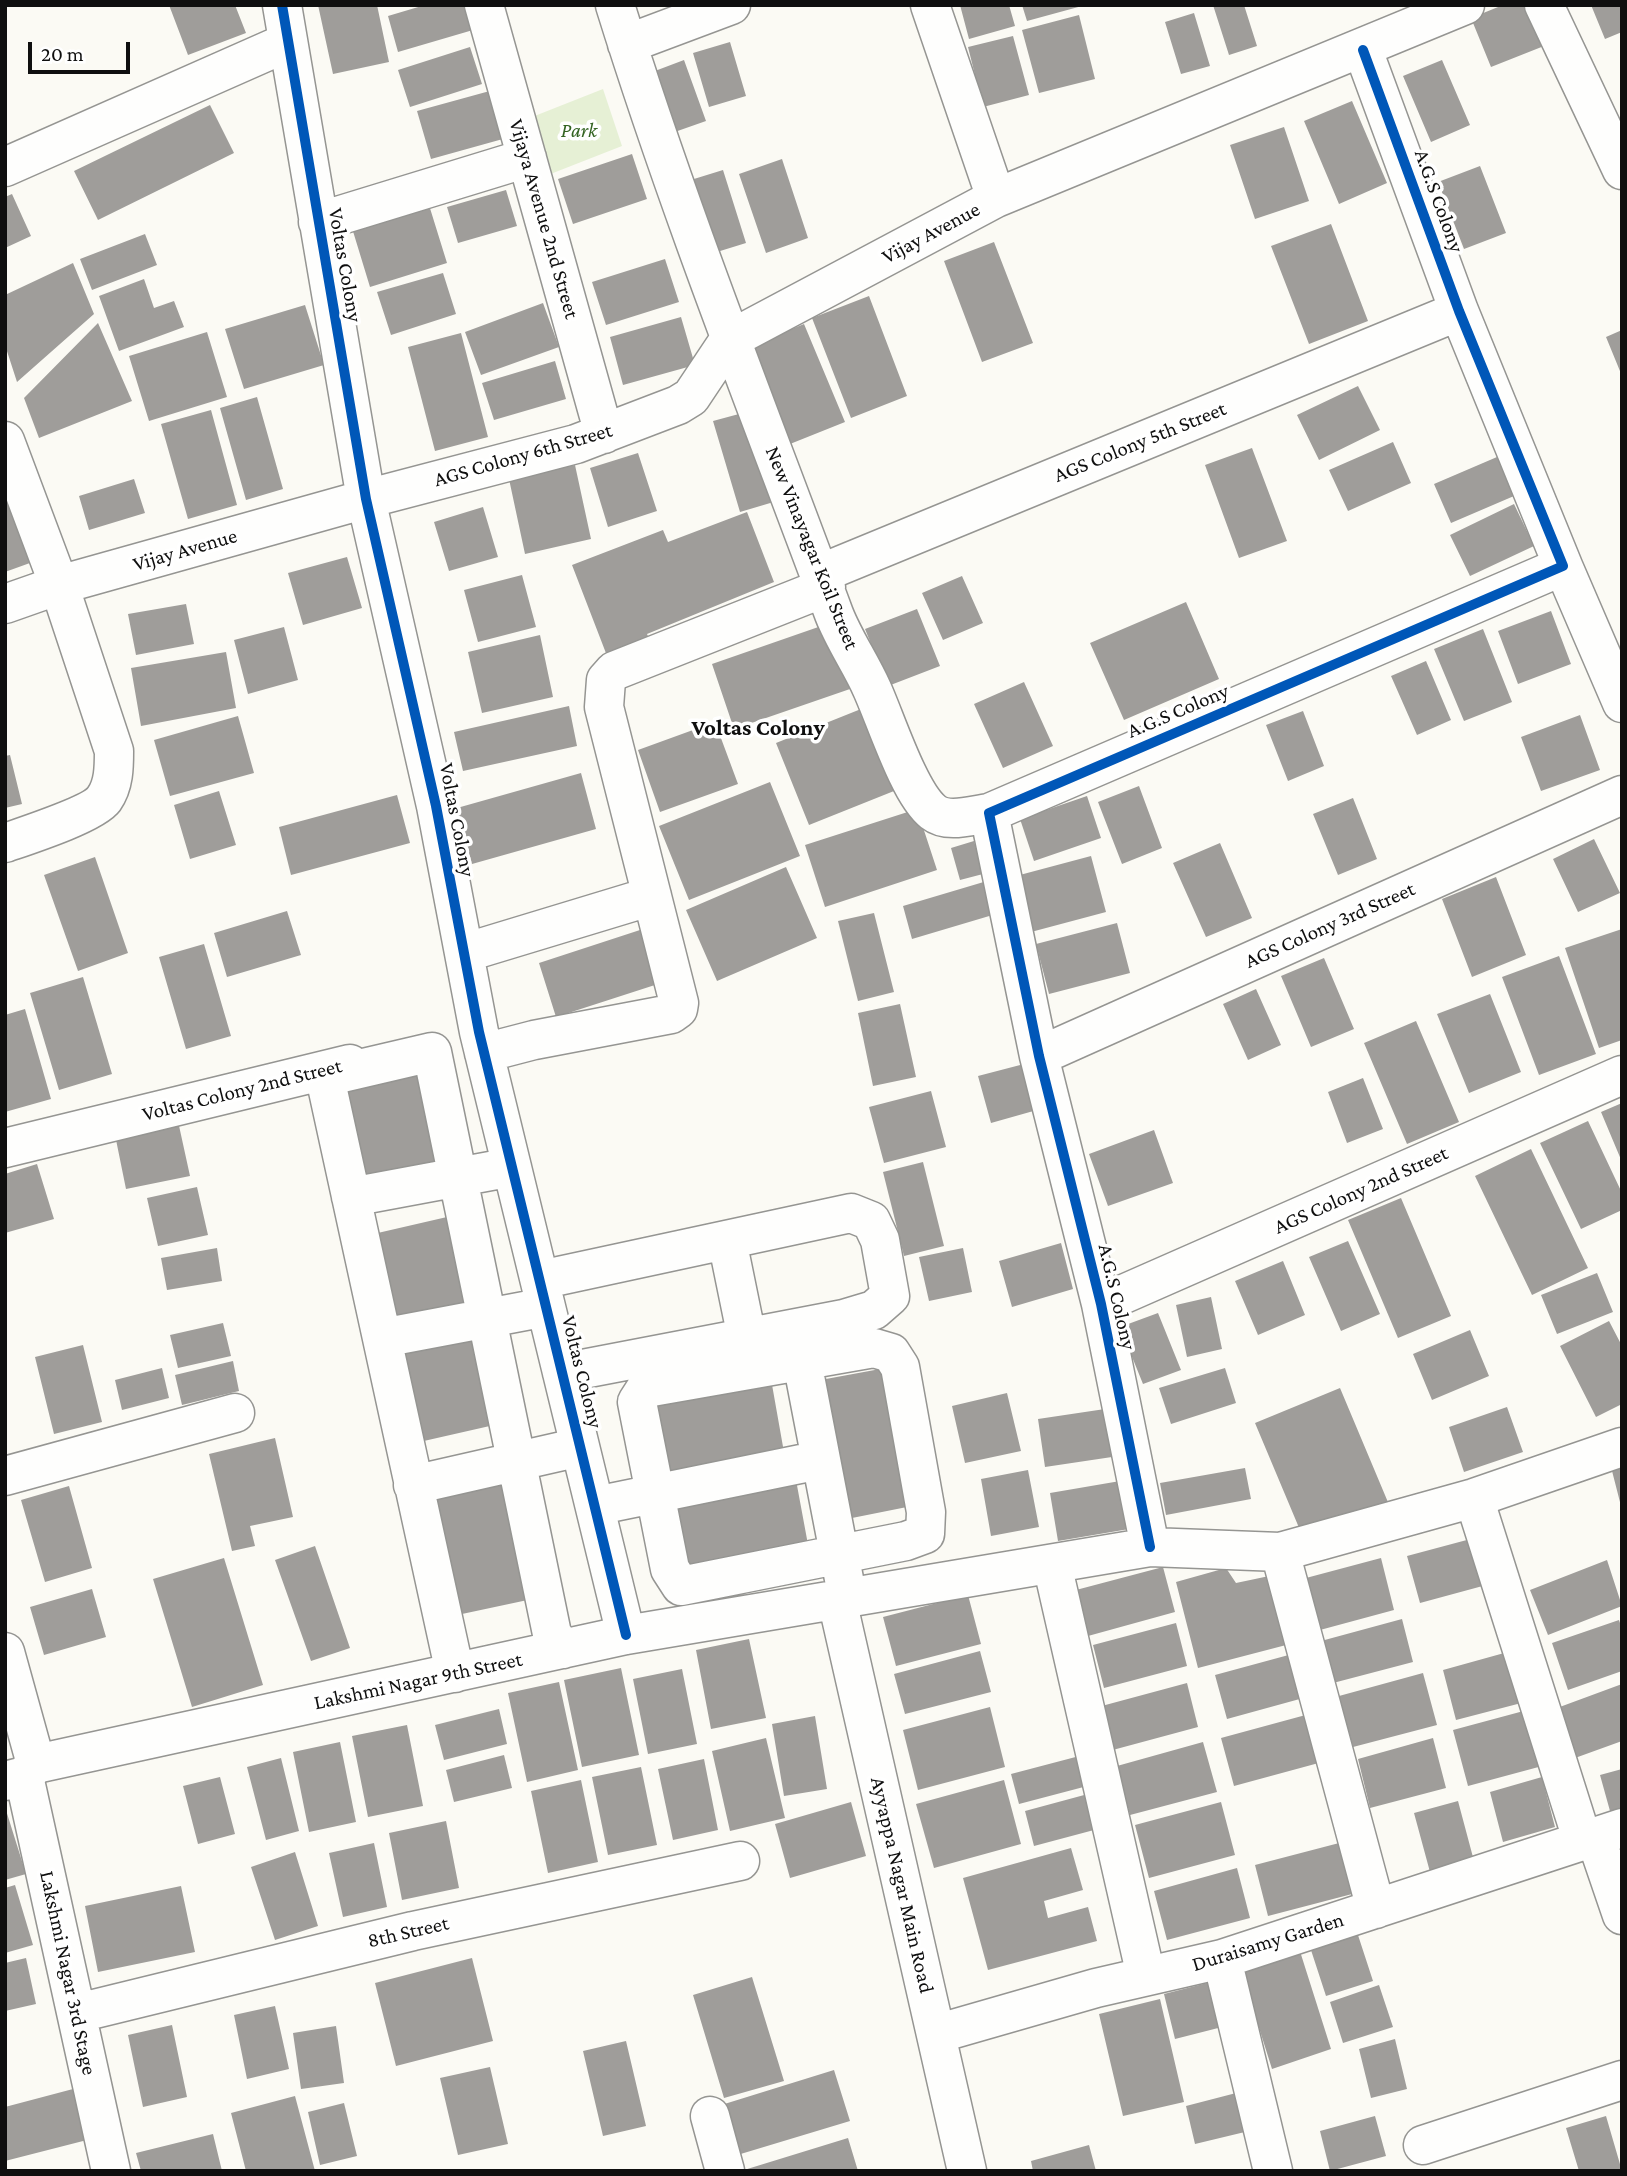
<!DOCTYPE html>
<style>
body{margin:0}
#map{position:relative;width:1627px;height:2176px;overflow:hidden;background:#fbfaf4;font-family:"Crimson Pro",serif}
canvas{display:block}
.frame{position:absolute;inset:0;border:7px solid #0f0f0f;pointer-events:none}
.scale{position:absolute;left:28px;top:42px;width:102px;height:32px;box-sizing:border-box;border:4px solid #0f0f0f;border-top:0;padding-left:9px;font-size:21px;line-height:24px;white-space:nowrap;color:#0f0f0f;-webkit-text-stroke:5px #fff;paint-order:stroke}
</style>
<div id="map">
<canvas width="1627" height="2176"></canvas>
<div class="frame"></div>
<div class="scale">20 m</div>
</div>
<script>
const c = document.querySelector('canvas').getContext('2d');
c.lineJoin = 'round';
function paint(path, color) { c.fillStyle = color; c.fill(path, 'evenodd'); }
function trace(path, color, width, dash) { c.strokeStyle = color; c.lineWidth = width; c.lineCap = dash ? 'butt' : 'round'; c.setLineDash(dash || []); c.stroke(path); }
function write(font, color, halo, rows, align = 'center') {
  c.font = font + ' "Crimson Pro",serif'; c.lineWidth = 7; c.setLineDash([]); c.textBaseline = 'middle'; c.strokeStyle = halo; c.fillStyle = color; for (const [text, x, y, turn = 0] of rows) {
    c.save(); c.translate(x, y); c.rotate((+turn || 0) * Math.PI / 180); c.textAlign = isNaN(turn) ? turn : align; if (halo) c.strokeText(text, 0, 0); c.fillText(text, 0, 0); c.restore();
  }
}
const green = new Path2D(`
 M 603,89 L 622,146 L 548,175 L 527,119 Z`);
const building = new Path2D(`
 M 169,5 L 235,5 L 246,33 L 188,55 Z
 M 318,5 L 377,5 L 389,62 L 333,74 Z
 M 425,5 L 466,5 L 473,30 L 398,52 L 388,16 Z
 M 960,5 L 1009,5 L 1015,26 L 969,39 Z
 M 1022,5 L 1082,5 L 1082,6 L 1027,21 Z
 M 1213,5 L 1244,5 L 1257,46 L 1229,55 Z
 M 1503,5 L 1527,5 L 1544,46 L 1491,67 L 1471,18 Z
 M 1591,5 L 1622,5 L 1622,32 L 1605,39 Z
 M 1194,13 L 1210,66 L 1181,74 L 1165,22 Z
 M 1079,15 L 1095,79 L 1039,93 L 1022,30 Z
 M 1013,36 L 1029,95 L 983,107 L 968,47 Z
 M 730,42 L 746,96 L 709,107 L 693,53 Z
 M 470,47 L 482,84 L 410,107 L 398,70 Z
 M 684,60 L 706,121 L 669,134 L 647,74 Z
 M 1442,60 L 1470,125 L 1431,142 L 1403,76 Z
 M 497,89 L 510,137 L 431,159 L 417,111 Z
 M 1352,101 L 1387,183 L 1339,204 L 1304,121 Z
 M 210,105 L 234,153 L 98,220 L 74,171 Z
 M 1284,127 L 1309,201 L 1255,219 L 1230,145 Z
 M 632,154 L 647,199 L 573,224 L 558,179 Z
 M 782,159 L 808,238 L 766,253 L 739,174 Z
 M 1480,166 L 1506,233 L 1464,249 L 1438,182 Z
 M 723,170 L 746,243 L 704,256 L 681,183 Z
 M 506,190 L 517,226 L 458,243 L 447,207 Z
 M 12,194 L 31,236 L 5,248 L 5,197 Z
 M 429,205 L 447,263 L 370,287 L 352,228 Z
 M 1331,224 L 1368,321 L 1309,344 L 1271,246 Z
 M 145,234 L 157,265 L 92,290 L 80,259 Z
 M 994,242 L 1033,343 L 982,362 L 944,261 Z
 M 665,259 L 679,302 L 606,325 L 592,282 Z
 M 73,263 L 94,314 L 17,382 L 5,345 L 5,295 Z
 M 443,273 L 456,314 L 391,335 L 377,292 Z
 M 144,279 L 154,308 L 174,301 L 184,327 L 119,351 L 99,296 Z
 M 869,296 L 907,396 L 851,418 L 812,318 Z
 M 543,303 L 559,347 L 481,375 L 465,332 Z
 M 305,305 L 324,365 L 244,389 L 225,329 Z
 M 681,317 L 695,365 L 623,385 L 610,337 Z
 M 98,323 L 132,401 L 39,438 L 24,398 Z
 M 804,324 L 845,422 L 790,444 L 750,346 Z
 M 1622,330 L 1622,376 L 1606,337 Z
 M 207,332 L 227,397 L 149,421 L 129,356 Z
 M 461,333 L 488,437 L 435,451 L 408,347 Z
 M 555,361 L 566,399 L 494,420 L 482,383 Z
 M 1358,386 L 1380,430 L 1319,460 L 1297,415 Z
 M 257,397 L 283,489 L 246,500 L 220,408 Z
 M 211,410 L 237,505 L 188,519 L 161,424 Z
 M 750,411 L 777,501 L 740,512 L 713,421 Z
 M 1393,442 L 1411,483 L 1348,511 L 1329,470 Z
 M 1252,448 L 1287,541 L 1239,558 L 1205,465 Z
 M 638,453 L 657,511 L 608,527 L 590,468 Z
 M 1497,457 L 1514,496 L 1451,523 L 1434,484 Z
 M 575,465 L 591,539 L 525,554 L 509,479 Z
 M 134,479 L 145,513 L 89,530 L 79,496 Z
 M 5,484 L 41,559 L 5,572 Z
 M 1514,504 L 1534,546 L 1470,576 L 1450,535 Z
 M 483,507 L 498,557 L 449,571 L 434,522 Z
 M 747,512 L 774,582 L 647,634 L 652,645 L 609,661 L 572,565 L 663,530 L 668,542 Z
 M 347,557 L 362,608 L 303,625 L 288,573 Z
 M 522,575 L 536,627 L 478,642 L 464,590 Z
 M 962,576 L 983,623 L 943,640 L 922,593 Z
 M 1186,602 L 1219,679 L 1124,720 L 1090,643 Z
 M 186,604 L 194,644 L 136,655 L 128,614 Z
 M 917,609 L 940,666 L 888,686 L 865,629 Z
 M 1551,611 L 1571,664 L 1518,684 L 1498,631 Z
 M 827,624 L 850,689 L 734,729 L 712,664 Z
 M 284,627 L 298,680 L 248,694 L 234,640 Z
 M 1483,629 L 1512,702 L 1464,721 L 1434,649 Z
 M 540,635 L 553,697 L 482,713 L 468,652 Z
 M 226,652 L 236,708 L 141,726 L 131,668 Z
 M 1426,661 L 1451,720 L 1417,735 L 1391,676 Z
 M 1024,682 L 1053,746 L 1003,768 L 974,704 Z
 M 876,703 L 909,785 L 809,825 L 776,743 Z
 M 569,706 L 577,746 L 463,771 L 454,732 Z
 M 1303,711 L 1324,766 L 1288,781 L 1266,725 Z
 M 1580,715 L 1600,770 L 1541,791 L 1521,737 Z
 M 238,716 L 254,773 L 170,796 L 154,740 Z
 M 715,722 L 738,784 L 660,812 L 638,750 Z
 M 10,755 L 22,804 L 5,808 L 5,756 Z
 M 581,773 L 596,829 L 472,864 L 457,808 Z
 M 770,782 L 800,856 L 689,900 L 659,826 Z
 M 1139,786 L 1162,848 L 1122,864 L 1098,802 Z
 M 219,791 L 236,845 L 190,859 L 174,805 Z
 M 397,795 L 410,843 L 291,875 L 279,827 Z
 M 1087,796 L 1101,838 L 1034,861 L 1020,819 Z
 M 1353,798 L 1377,859 L 1338,875 L 1313,814 Z
 M 917,809 L 937,870 L 825,907 L 805,845 Z
 M 1594,839 L 1620,893 L 1578,912 L 1553,859 Z
 M 974,841 L 983,874 L 960,880 L 951,848 Z
 M 1220,843 L 1252,918 L 1206,937 L 1173,863 Z
 M 1091,856 L 1106,912 L 1031,932 L 1016,876 Z
 M 95,857 L 128,953 L 78,971 L 44,875 Z
 M 786,867 L 817,938 L 717,981 L 686,910 Z
 M 1496,877 L 1526,955 L 1472,977 L 1442,899 Z
 M 987,881 L 996,914 L 912,939 L 903,906 Z
 M 287,911 L 301,955 L 227,977 L 214,933 Z
 M 874,913 L 894,992 L 858,1001 L 838,921 Z
 M 1117,923 L 1130,973 L 1049,994 L 1036,944 Z
 M 1622,929 L 1622,1040 L 1599,1048 L 1565,948 Z
 M 640,930 L 658,984 L 556,1017 L 539,963 Z
 M 204,944 L 231,1036 L 186,1049 L 159,957 Z
 M 1559,956 L 1596,1054 L 1539,1075 L 1502,977 Z
 M 1324,958 L 1354,1029 L 1311,1047 L 1281,976 Z
 M 83,977 L 112,1074 L 59,1090 L 30,993 Z
 M 1256,989 L 1281,1045 L 1248,1060 L 1223,1004 Z
 M 1490,994 L 1521,1072 L 1469,1093 L 1437,1014 Z
 M 900,1004 L 916,1077 L 873,1086 L 858,1013 Z
 M 25,1009 L 51,1099 L 5,1112 L 5,1015 Z
 M 1416,1021 L 1459,1122 L 1407,1144 L 1364,1043 Z
 M 429,1060 L 452,1162 L 355,1184 L 333,1081 Z
 M 1024,1064 L 1037,1110 L 991,1123 L 978,1076 Z
 M 1363,1078 L 1383,1129 L 1347,1143 L 1328,1092 Z
 M 931,1091 L 946,1147 L 884,1163 L 869,1107 Z
 M 1622,1103 L 1622,1162 L 1601,1112 Z
 M 176,1112 L 190,1176 L 126,1189 L 113,1125 Z
 M 1588,1121 L 1622,1193 L 1622,1210 L 1581,1229 L 1540,1143 Z
 M 1154,1130 L 1173,1183 L 1108,1206 L 1089,1154 Z
 M 1531,1149 L 1588,1268 L 1532,1295 L 1475,1176 Z
 M 923,1162 L 944,1246 L 904,1256 L 883,1172 Z
 M 37,1164 L 54,1219 L 5,1233 L 5,1174 Z
 M 197,1187 L 208,1235 L 158,1246 L 147,1198 Z
 M 1401,1198 L 1451,1316 L 1398,1338 L 1348,1220 Z
 M 460,1214 L 480,1304 L 388,1324 L 369,1235 Z
 M 1348,1241 L 1380,1314 L 1341,1331 L 1309,1257 Z
 M 1061,1243 L 1073,1289 L 1012,1307 L 999,1261 Z
 M 217,1248 L 222,1281 L 167,1290 L 161,1258 Z
 M 963,1248 L 972,1292 L 929,1301 L 919,1257 Z
 M 1283,1261 L 1305,1315 L 1258,1335 L 1235,1281 Z
 M 1597,1273 L 1613,1312 L 1557,1334 L 1541,1295 Z
 M 1211,1297 L 1222,1349 L 1187,1357 L 1176,1305 Z
 M 1158,1313 L 1181,1370 L 1143,1384 L 1120,1327 Z
 M 1609,1321 L 1622,1346 L 1622,1404 L 1596,1417 L 1560,1346 Z
 M 223,1323 L 231,1356 L 178,1368 L 170,1335 Z
 M 1470,1330 L 1489,1376 L 1432,1400 L 1413,1354 Z
 M 483,1331 L 503,1423 L 415,1443 L 395,1351 Z
 M 83,1345 L 102,1422 L 54,1434 L 35,1357 Z
 M 233,1361 L 239,1391 L 182,1405 L 175,1375 Z
 M 891,1367 L 917,1505 L 842,1520 L 815,1381 Z
 M 162,1368 L 169,1398 L 122,1410 L 115,1380 Z
 M 1225,1368 L 1236,1403 L 1171,1424 L 1159,1388 Z
 M 771,1379 L 785,1458 L 665,1480 L 650,1401 Z
 M 1340,1388 L 1390,1507 L 1305,1542 L 1255,1423 Z
 M 1007,1393 L 1021,1451 L 965,1463 L 952,1406 Z
 M 1507,1407 L 1523,1452 L 1464,1472 L 1449,1427 Z
 M 1105,1409 L 1112,1457 L 1045,1467 L 1038,1419 Z
 M 275,1438 L 293,1517 L 250,1526 L 255,1546 L 232,1551 L 209,1454 Z
 M 1622,1464 L 1622,1506 L 1621,1506 L 1611,1467 Z
 M 1245,1468 L 1251,1499 L 1166,1515 L 1160,1483 Z
 M 1028,1470 L 1039,1527 L 991,1536 L 981,1479 Z
 M 796,1480 L 809,1550 L 682,1575 L 669,1505 Z
 M 1126,1480 L 1135,1528 L 1058,1541 L 1050,1493 Z
 M 513,1482 L 537,1598 L 462,1614 L 437,1499 Z
 M 69,1486 L 92,1568 L 45,1582 L 21,1500 Z
 M 1478,1537 L 1490,1584 L 1420,1603 L 1407,1556 Z
 M 315,1546 L 350,1648 L 311,1661 L 275,1560 Z
 M 224,1558 L 263,1685 L 192,1707 L 153,1579 Z
 M 1381,1558 L 1394,1610 L 1320,1630 L 1306,1578 Z
 M 1607,1560 L 1622,1606 L 1548,1635 L 1530,1590 Z
 M 1163,1567 L 1175,1612 L 1088,1636 L 1076,1590 Z
 M 1226,1568 L 1236,1583 L 1274,1575 L 1290,1644 L 1198,1668 L 1176,1582 Z
 M 92,1589 L 106,1637 L 44,1655 L 30,1607 Z
 M 968,1595 L 981,1644 L 896,1666 L 883,1617 Z
 M 1402,1619 L 1413,1662 L 1333,1683 L 1321,1641 Z
 M 1619,1620 L 1622,1629 L 1622,1671 L 1568,1690 L 1552,1643 Z
 M 1176,1623 L 1187,1666 L 1104,1688 L 1093,1645 Z
 M 749,1639 L 766,1718 L 711,1729 L 696,1650 Z
 M 1515,1650 L 1529,1701 L 1456,1720 L 1443,1670 Z
 M 980,1651 L 991,1692 L 905,1714 L 894,1674 Z
 M 1296,1653 L 1307,1697 L 1227,1719 L 1215,1675 Z
 M 621,1668 L 639,1755 L 582,1767 L 564,1680 Z
 M 682,1669 L 697,1744 L 648,1754 L 633,1679 Z
 M 1423,1673 L 1437,1725 L 1353,1747 L 1339,1696 Z
 M 559,1682 L 578,1770 L 527,1782 L 508,1693 Z
 M 1187,1683 L 1198,1727 L 1109,1751 L 1098,1707 Z
 M 1622,1684 L 1622,1741 L 1575,1758 L 1557,1708 Z
 M 990,1707 L 1005,1767 L 918,1790 L 903,1730 Z
 M 499,1709 L 507,1744 L 444,1760 L 435,1725 Z
 M 1531,1709 L 1546,1765 L 1468,1786 L 1453,1730 Z
 M 1313,1713 L 1326,1761 L 1234,1786 L 1221,1738 Z
 M 815,1716 L 827,1789 L 784,1796 L 772,1724 Z
 M 407,1725 L 423,1806 L 368,1817 L 352,1736 Z
 M 766,1738 L 785,1818 L 730,1831 L 712,1751 Z
 M 1433,1738 L 1446,1788 L 1370,1808 L 1358,1759 Z
 M 340,1742 L 356,1822 L 309,1832 L 293,1752 Z
 M 1203,1742 L 1217,1792 L 1130,1815 L 1117,1766 Z
 M 1087,1754 L 1095,1784 L 1019,1804 L 1011,1774 Z
 M 504,1755 L 512,1788 L 454,1802 L 446,1770 Z
 M 281,1758 L 299,1831 L 266,1840 L 247,1767 Z
 M 704,1759 L 718,1830 L 673,1840 L 658,1769 Z
 M 641,1767 L 657,1845 L 608,1855 L 592,1777 Z
 M 1622,1769 L 1622,1808 L 1610,1811 L 1600,1775 Z
 M 220,1777 L 235,1834 L 198,1844 L 183,1786 Z
 M 1542,1777 L 1555,1827 L 1503,1842 L 1490,1792 Z
 M 581,1780 L 598,1862 L 548,1873 L 531,1791 Z
 M 1004,1780 L 1021,1844 L 934,1868 L 916,1804 Z
 M 1099,1791 L 1109,1826 L 1034,1846 L 1025,1811 Z
 M 1458,1801 L 1474,1861 L 1430,1872 L 1414,1813 Z
 M 851,1802 L 866,1856 L 790,1878 L 775,1824 Z
 M 1221,1802 L 1235,1855 L 1149,1878 L 1135,1825 Z
 M 5,1807 L 26,1874 L 5,1880 Z
 M 446,1821 L 459,1888 L 402,1900 L 389,1833 Z
 M 1343,1842 L 1356,1893 L 1268,1916 L 1255,1865 Z
 M 374,1843 L 387,1907 L 343,1917 L 329,1853 Z
 M 1071,1848 L 1083,1890 L 1044,1901 L 1048,1918 L 1088,1907 L 1097,1941 L 988,1970 L 963,1878 Z
 M 295,1852 L 318,1926 L 275,1940 L 251,1867 Z
 M 1237,1868 L 1250,1918 L 1167,1940 L 1154,1891 Z
 M 15,1885 L 33,1945 L 5,1953 L 5,1888 Z
 M 181,1886 L 195,1952 L 98,1972 L 85,1906 Z
 M 1357,1932 L 1373,1981 L 1326,1996 L 1310,1947 Z
 M 1298,1945 L 1331,2049 L 1272,2069 L 1239,1964 Z
 M 26,1958 L 36,2004 L 5,2011 L 5,1963 Z
 M 472,1958 L 493,2041 L 396,2066 L 375,1983 Z
 M 752,1977 L 784,2081 L 724,2098 L 693,1995 Z
 M 1215,1981 L 1226,2026 L 1175,2039 L 1164,1994 Z
 M 1379,1985 L 1393,2027 L 1343,2043 L 1330,2002 Z
 M 1160,1999 L 1184,2102 L 1123,2116 L 1099,2014 Z
 M 275,2006 L 289,2069 L 247,2079 L 234,2015 Z
 M 172,2025 L 187,2097 L 143,2107 L 128,2035 Z
 M 336,2026 L 344,2083 L 301,2089 L 293,2033 Z
 M 1395,2039 L 1407,2089 L 1371,2098 L 1359,2049 Z
 M 626,2041 L 646,2126 L 603,2136 L 583,2051 Z
 M 490,2067 L 508,2144 L 458,2155 L 440,2078 Z
 M 834,2070 L 850,2121 L 734,2156 L 718,2106 Z
 M 73,2089 L 87,2140 L 5,2161 L 5,2107 Z
 M 1240,2092 L 1249,2131 L 1195,2144 L 1186,2106 Z
 M 295,2096 L 315,2171 L 246,2171 L 231,2113 Z
 M 344,2103 L 357,2156 L 320,2165 L 308,2112 Z
 M 1375,2116 L 1386,2156 L 1330,2171 L 1320,2131 Z
 M 1606,2116 L 1622,2171 L 1579,2171 L 1566,2128 Z
 M 213,2134 L 222,2171 L 141,2171 L 136,2153 Z
 M 848,2138 L 858,2171 L 744,2171 L 744,2170 Z
 M 1089,2145 L 1096,2171 L 1033,2171 L 1031,2161 Z`);
const minor = new Path2D(`
 M 282,5 L 366,499 L 436,806 L 479,1032 L 626,1635
 M 484,5 L 604,434
 M 615,5 C 679,211 759,412 834,614 C 844,640 861,664 872,689 C 886,720 909,793 933,812 C 948,824 972,815 989,813
 M 930,5 L 996,198
 M 1544,5 L 1622,170
 M 627,44 L 731,5
 M 5,167 L 288,42
 M 318,222 L 527,158
 M 5,441 L 59,585 L 114,751 C 114,767 114,785 104,799 C 93,814 25,836 5,843
 M 1563,566 L 1622,703
 M 822,573 L 1459,311
 M 5,604 L 59,585 L 366,499 L 576,444 L 678,405 L 691,397 L 729,340 L 996,198 L 1465,5
 M 464,953 L 652,896
 M 484,1053 L 534,1040 L 671,1014 L 678,1009 L 679,1003 L 604,707 L 606,680 L 614,671 L 826,587
 M 1039,1056 L 1622,795
 M 5,1148 L 350,1064
 M 351,1197 L 512,1167
 M 727,1240 L 747,1338
 M 540,1280 L 851,1213 L 871,1221 L 880,1240 L 890,1296 L 874,1310 L 844,1319 L 562,1373
 M 1101,1304 L 1622,1075
 M 382,1338 L 546,1307
 M 874,1348 L 891,1353 L 900,1367 L 926,1512 L 925,1534 L 906,1541 L 681,1586 L 670,1569 L 637,1402 L 646,1388 Z
 M 802,1361 L 844,1579
 M 5,1476 L 235,1413
 M 413,1485 L 580,1447
 M 1474,1498 L 1582,1839
 M 595,1506 L 820,1460
 M 1150,1547 L 1101,1304 L 1039,1056 L 989,813 L 1563,566 L 1459,311 L 1363,50
 M 1280,1552 L 1376,1909
 M 1052,1564 L 1146,1976
 M 837,1600 L 967,2171
 M 5,1652 L 36,1764
 M 455,1673 L 325,1077 L 432,1052 L 552,1634 L 563,1649
 M 24,1776 L 111,2171
 M 5,1781 L 24,1776 L 36,1764 L 626,1635 L 1150,1547 L 1280,1552 L 1474,1498 L 1622,1447
 M 1595,1836 L 1622,1915
 M 1222,1959 L 1273,2171
 M 78,2013 L 413,1931 L 740,1861
 M 936,2034 L 1096,1988 L 1222,1959 L 1622,1828
 M 710,2116 L 725,2171
 M 1423,2145 L 1622,2080`);
const cycleway = new Path2D(`
 M 282,5 L 366,499 L 436,806 L 479,1032 L 626,1635
 M 1150,1547 L 1101,1304 L 1039,1056 L 989,813 L 1563,566 L 1459,311 L 1363,50`);
const parkNames = [
 ["Park",579,131]
];
const streetNames = [
 ["A.G.S Colony",1439,201,70],
 ["Vijaya Avenue 2nd Street",544,219,74],
 ["Vijay Avenue",931,233,-28],
 ["Voltas Colony",345,265,80],
 ["AGS Colony 5th Street",1140,442,-22],
 ["AGS Colony 6th Street",523,455,-16],
 ["New Vinayagar Koil Street",812,548,68],
 ["Vijay Avenue",185,550,-16],
 ["A.G.S Colony",1178,711,-23],
 ["Voltas Colony",457,820,79],
 ["AGS Colony 3rd Street",1330,925,-24],
 ["Voltas Colony 2nd Street",242,1090,-14],
 ["AGS Colony 2nd Street",1361,1190,-24],
 ["A.G.S Colony",1117,1297,77],
 ["Voltas Colony",582,1372,76],
 ["Lakshmi Nagar 9th Street",418,1681,-12],
 ["Ayyappa Nagar Main Road",902,1885,77],
 ["8th Street",408,1932,-13],
 ["Duraisamy Garden",1268,1942,-17],
 ["Lakshmi Nagar 3rd Stage",68,1973,78]
];
const neighbourhoodNames = [
 ["Voltas Colony",758,728]
];
paint(green, '#e6f0d5');
paint(building, '#9f9d9a');
trace(minor, '#959592', 41);
trace(minor, '#fefefd', 38);
trace(cycleway, '#0057b8', 10);
write('italic 21px', '#336322', '#fff', parkNames);
write('21px', '#0f0f0f', '#fff', streetNames);
write('bold 23px', '#0f0f0f', '#fff', neighbourhoodNames);
</script>
